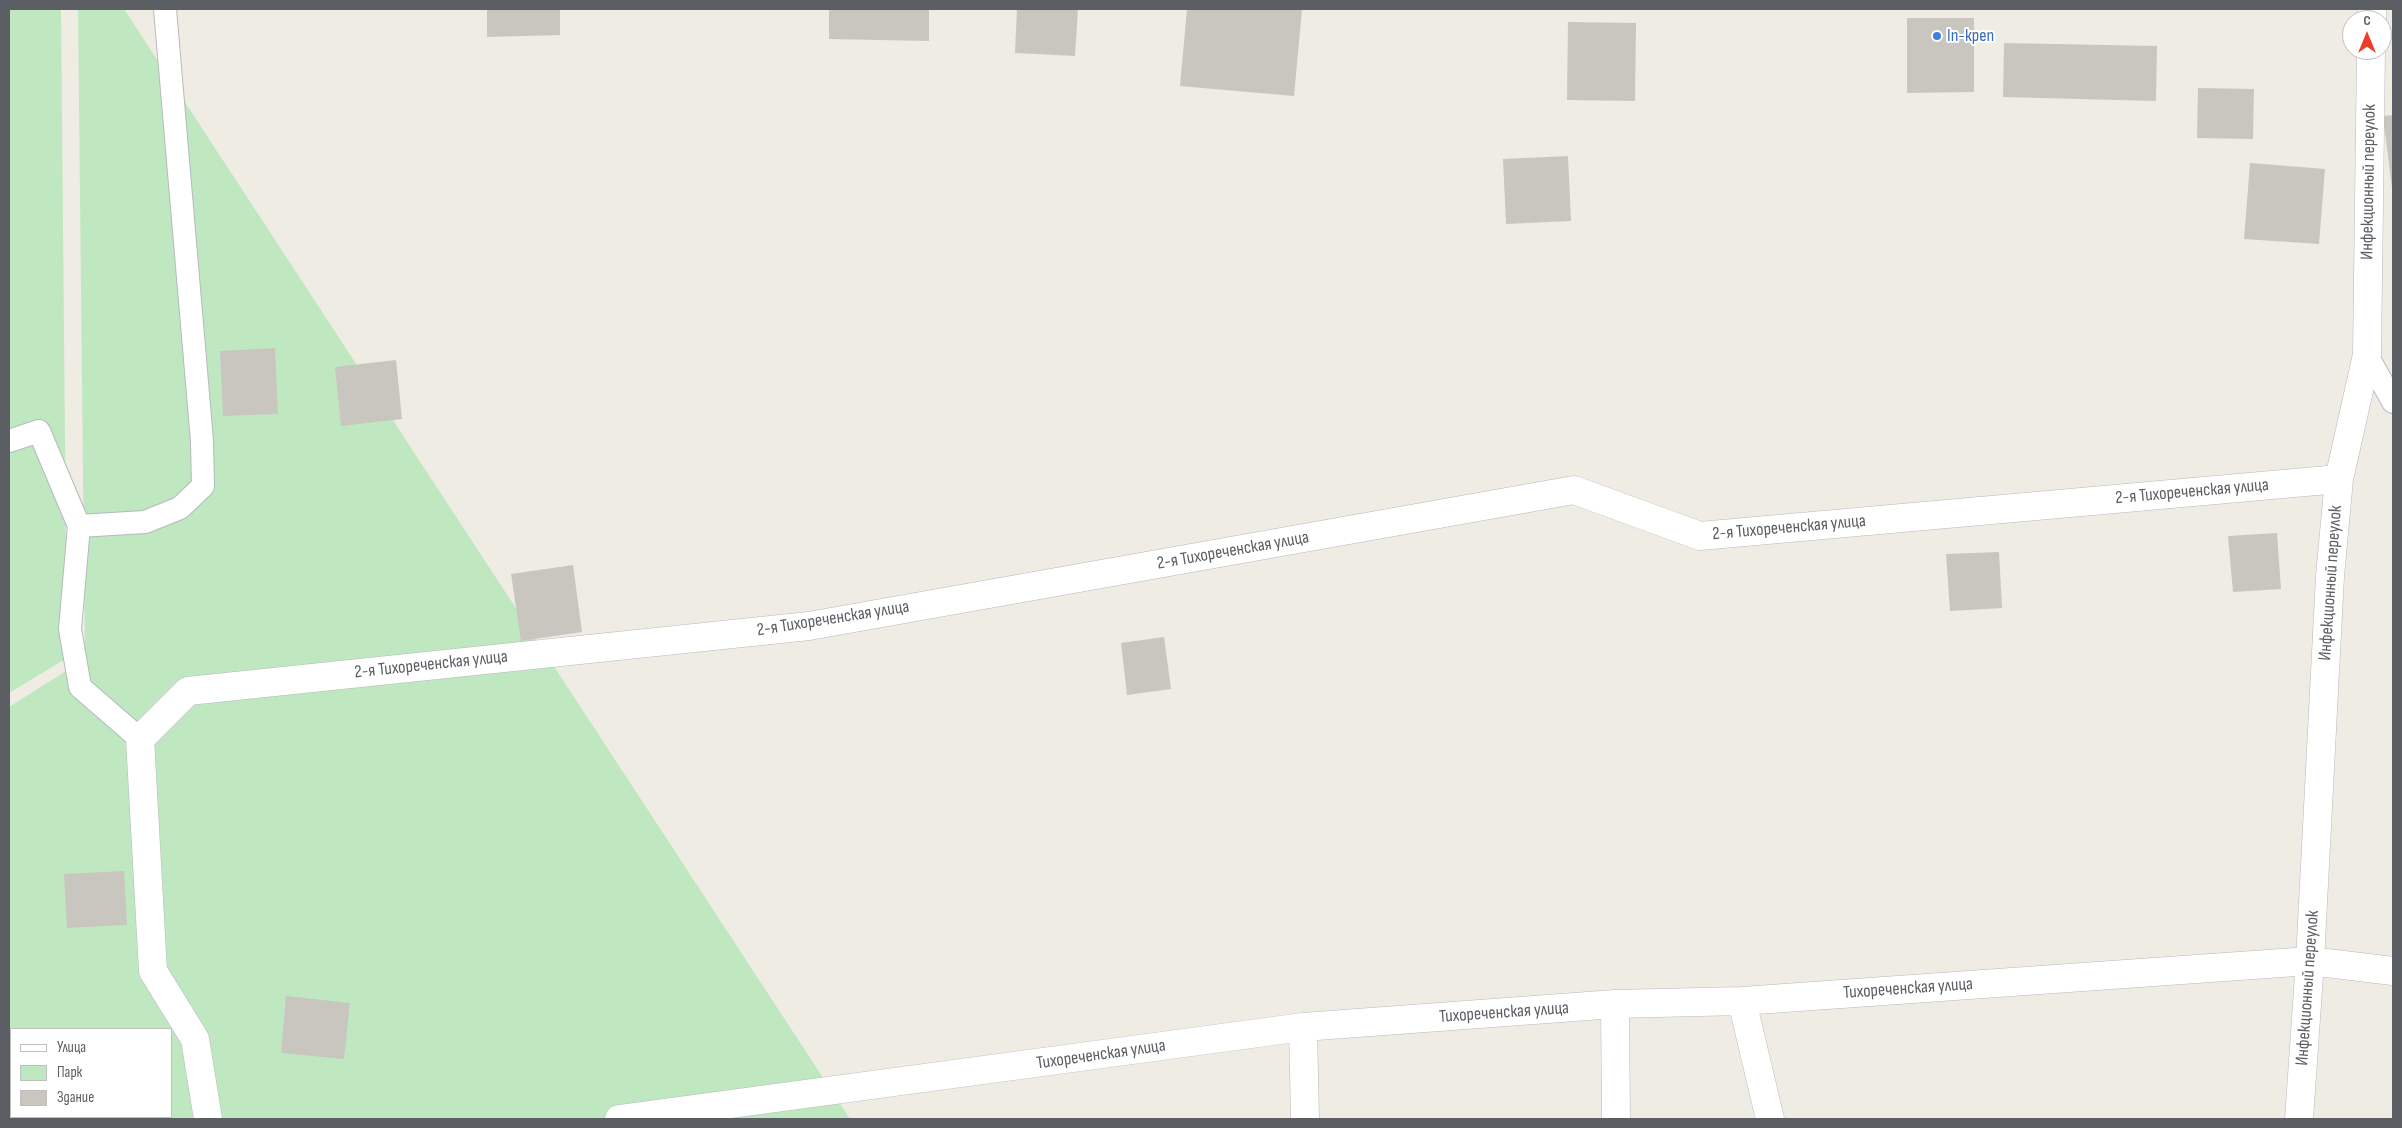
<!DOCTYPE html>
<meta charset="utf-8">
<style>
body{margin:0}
#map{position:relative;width:2402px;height:1128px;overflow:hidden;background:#efece3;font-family:"Sofia Sans Condensed",sans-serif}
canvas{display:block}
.frame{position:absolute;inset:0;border:10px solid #5b5f64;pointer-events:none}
.legend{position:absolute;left:10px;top:1028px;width:162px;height:90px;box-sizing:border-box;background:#fff;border:1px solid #bdbfc1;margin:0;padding:6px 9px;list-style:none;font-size:15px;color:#5b5f64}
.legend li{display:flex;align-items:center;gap:10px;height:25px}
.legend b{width:25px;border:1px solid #bdbfc1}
.north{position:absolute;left:2342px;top:10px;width:50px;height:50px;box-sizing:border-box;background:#fff;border:1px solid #bdbfc1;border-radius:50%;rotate:0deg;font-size:14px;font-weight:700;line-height:20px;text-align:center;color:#5b5f64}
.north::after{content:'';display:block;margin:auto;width:18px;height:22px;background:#ee3d2a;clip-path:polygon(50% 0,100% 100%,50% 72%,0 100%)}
</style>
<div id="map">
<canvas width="2402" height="1128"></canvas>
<div class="frame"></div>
<ul class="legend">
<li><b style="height:6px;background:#fff"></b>Улица</li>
<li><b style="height:14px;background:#bfe7c0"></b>Парк</li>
<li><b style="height:14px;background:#c9c6c0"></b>Здание</li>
</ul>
<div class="north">С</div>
</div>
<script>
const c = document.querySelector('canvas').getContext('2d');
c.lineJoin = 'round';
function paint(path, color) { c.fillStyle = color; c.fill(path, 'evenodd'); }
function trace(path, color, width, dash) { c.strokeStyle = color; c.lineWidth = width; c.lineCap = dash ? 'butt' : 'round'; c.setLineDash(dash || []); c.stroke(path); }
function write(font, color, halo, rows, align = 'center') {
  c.font = font + ' "Sofia Sans Condensed",sans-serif'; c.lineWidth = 4; c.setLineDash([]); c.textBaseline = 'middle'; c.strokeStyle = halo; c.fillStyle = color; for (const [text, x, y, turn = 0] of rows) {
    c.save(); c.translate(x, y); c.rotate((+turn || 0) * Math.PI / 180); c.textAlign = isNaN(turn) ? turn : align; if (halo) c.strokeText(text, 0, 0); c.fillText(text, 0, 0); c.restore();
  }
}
const green = new Path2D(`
 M 9,9 L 61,9 L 67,658 L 9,693 Z
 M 78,9 L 124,9 L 850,1119 L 9,1119 L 9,707 L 85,659 ZM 11,1029 L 171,1029 L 171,1117 L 11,1117 Z`);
const building = new Path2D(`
 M 487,9 L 560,9 L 560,35 L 487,37 Z
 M 829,9 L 929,9 L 929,41 L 829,39 Z
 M 1017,9 L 1078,9 L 1075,56 L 1015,53 Z
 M 1187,9 L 1302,9 L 1294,96 L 1180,86 Z
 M 1907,18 L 1974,18 L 1974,92 L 1907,93 Z
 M 1568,22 L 1636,23 L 1635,101 L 1567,100 Z
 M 2004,43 L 2157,46 L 2156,101 L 2003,97 Z
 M 2198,88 L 2254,89 L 2253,139 L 2197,138 Z
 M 2393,115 L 2393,188 L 2392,188 L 2383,116 Z
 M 1568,156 L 1571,221 L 1506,224 L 1503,159 Z
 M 2250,163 L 2325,169 L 2319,244 L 2244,239 Z
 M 275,348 L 278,414 L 223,416 L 220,351 Z
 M 396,360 L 402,419 L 341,426 L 335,367 Z
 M 2277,533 L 2281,589 L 2233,592 L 2228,536 Z
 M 1999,552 L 2002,608 L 1950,611 L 1946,554 Z
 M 573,565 L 582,632 L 521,641 L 511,574 Z
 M 1164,637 L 1171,689 L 1127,695 L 1121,643 Z
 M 124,871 L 127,925 L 67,928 L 64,874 Z
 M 286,996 L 350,1003 L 344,1059 L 281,1053 Z`);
const service = new Path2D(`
 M 2367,355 L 2393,402
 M 9,441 L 39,431 L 79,526
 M 140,739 L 80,687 L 70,629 L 79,526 L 145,522 L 180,508 L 203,486 L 202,441 L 165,9`);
const minor = new Path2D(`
 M 2372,20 L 2372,9
 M 1742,1001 L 1770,1119
 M 1615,1004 L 1616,1119
 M 1303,1027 L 1305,1119
 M 208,1119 L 195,1039 L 153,971 L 140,739 L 188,691 L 809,626 L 1574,490 L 1700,536 L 2339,479
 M 619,1119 L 1303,1027 L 1615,1004 L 1742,1001 L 2310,961 L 2393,971
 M 2299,1119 L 2310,961 L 2330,576 L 2339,479 L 2367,355 L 2371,50`);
const markers = [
 [1937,36,5,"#3f7fe0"]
];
const shopNames = [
 ["In-креп",1947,36]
];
const streetNames = [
 ["Инфекционный переулок",2369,182,-89],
 ["2-я Тихореченская улица",2192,492,-5],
 ["2-я Тихореченская улица",1789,528,-5],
 ["2-я Тихореченская улица",1233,551,-10],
 ["Инфекционный переулок",2331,583,-86],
 ["2-я Тихореченская улица",833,619,-9],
 ["2-я Тихореченская улица",431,665,-6],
 ["Инфекционный переулок",2308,988,-86],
 ["Тихореченская улица",1908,989,-4],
 ["Тихореченская улица",1504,1013,-4],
 ["Тихореченская улица",1101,1055,-8]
];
paint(green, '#bfe7c0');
paint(building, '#c9c6c0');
trace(service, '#b6b9be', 24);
trace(minor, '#b6b9be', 29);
trace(service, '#fff', 22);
trace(minor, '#fff', 28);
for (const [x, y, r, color] of markers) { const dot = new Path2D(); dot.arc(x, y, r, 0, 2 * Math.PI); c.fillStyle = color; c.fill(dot); trace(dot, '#fff', 2); }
write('18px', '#366cbe', '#fff', shopNames, 'left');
write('18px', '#5b5f64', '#fff', streetNames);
</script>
